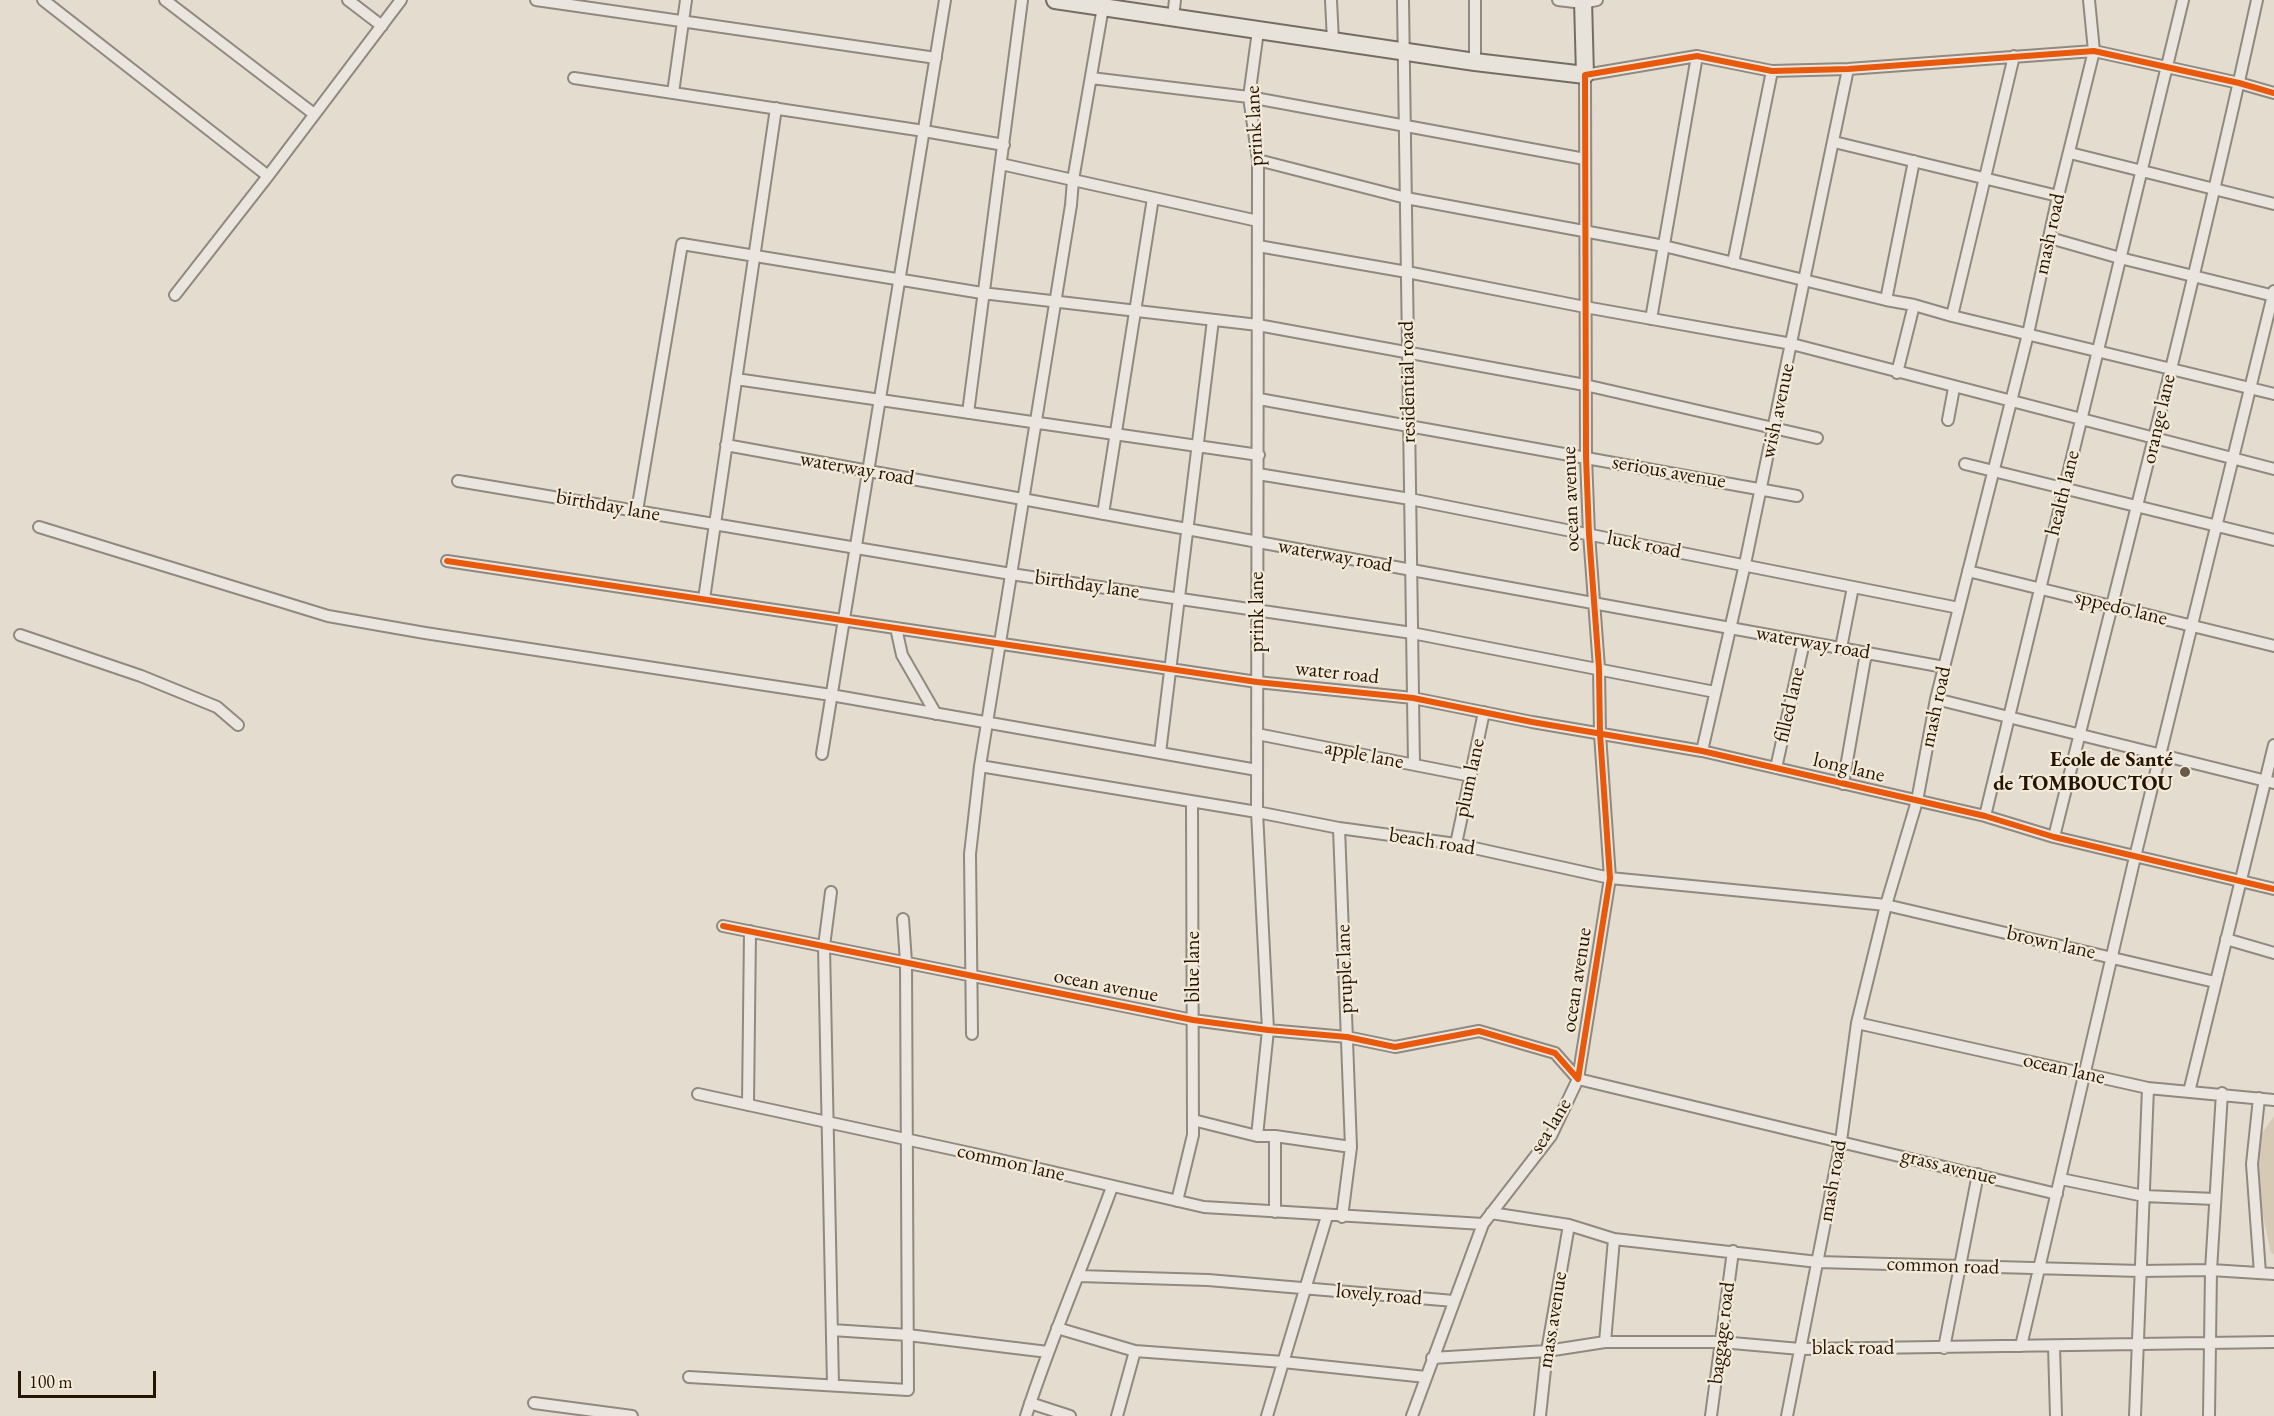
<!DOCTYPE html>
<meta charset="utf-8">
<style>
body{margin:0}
#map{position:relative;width:2274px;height:1416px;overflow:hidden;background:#e4dccf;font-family:"EB Garamond",serif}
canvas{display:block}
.scale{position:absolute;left:18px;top:1371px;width:138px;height:27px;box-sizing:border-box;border:3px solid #241400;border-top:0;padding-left:8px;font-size:18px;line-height:21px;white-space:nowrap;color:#241400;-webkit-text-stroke:4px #f3eada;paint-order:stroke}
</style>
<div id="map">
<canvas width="2274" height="1416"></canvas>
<div class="scale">100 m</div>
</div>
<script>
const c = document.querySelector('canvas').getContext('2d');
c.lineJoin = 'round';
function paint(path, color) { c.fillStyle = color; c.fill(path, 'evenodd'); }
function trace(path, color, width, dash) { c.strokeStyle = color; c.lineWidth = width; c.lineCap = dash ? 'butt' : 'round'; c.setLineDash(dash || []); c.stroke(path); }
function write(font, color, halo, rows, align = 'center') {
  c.font = font + ' "EB Garamond",serif'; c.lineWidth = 4.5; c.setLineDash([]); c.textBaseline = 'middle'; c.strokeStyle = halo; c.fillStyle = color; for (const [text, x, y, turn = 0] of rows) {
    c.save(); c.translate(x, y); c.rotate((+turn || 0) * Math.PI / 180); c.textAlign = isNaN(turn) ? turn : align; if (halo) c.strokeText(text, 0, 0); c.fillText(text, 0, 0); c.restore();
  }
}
const green = new Path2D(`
 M 2274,1116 L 2274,1254 L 2271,1253 L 2257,1189 L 2261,1135 Z`);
const street = new Path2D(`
 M 43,0 L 268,176
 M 165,0 L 314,114
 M 348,0 L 382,26
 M 536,0 L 936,58
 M 1331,0 L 1333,41
 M 1403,0 L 1414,764
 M 1475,0 L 1475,62
 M 1558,0 L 1583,3 L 1597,0
 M 1173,17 L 1175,0
 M 1258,31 L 1249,97 L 1258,160 L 1257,812 L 1268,1030 L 1257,1136 L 1275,1136 L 1275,1212
 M 574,78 L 924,131 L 1004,145
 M 1091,78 L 1249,97 L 1585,159
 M 673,93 L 686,0
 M 1834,142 L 2058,196
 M 2070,153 L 2274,204
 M 1258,160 L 1406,198 L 1664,246 L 1886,300 L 1914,305 L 1952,316 L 2274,394
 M 1001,164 L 1258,221
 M 2050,238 L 2120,258 L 2274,296
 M 1258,246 L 1407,272 L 1585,307 L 1792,344 L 2274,469
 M 1733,263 L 1772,71
 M 175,295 L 268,176 L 401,0
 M 1886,300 L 1914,161
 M 1952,316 L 2014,56
 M 1651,319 L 1697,56
 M 1897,373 L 1914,305
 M 736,379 L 1259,455
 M 1259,399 L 1797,496
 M 968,413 L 1022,0
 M 1948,420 L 1954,388
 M 726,445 L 1944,667
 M 1965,464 L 2274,540
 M 1258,474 L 1410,499 L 1959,608
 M 458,481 L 1011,574 L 1412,633 L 1715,692
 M 637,511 L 682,244 L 982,293 L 1258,325 L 1585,385 L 1817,438
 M 1103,514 L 1153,198
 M 39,527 L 328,616 L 425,633 L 831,695 L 1257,770
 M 447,561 L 1257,682 L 1413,698 L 1532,722 L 1702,751 L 1776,768 L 1985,816 L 2054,837 L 2274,889
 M 1968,571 L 2274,646
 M 704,599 L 776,108
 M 896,628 L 902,655 L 936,714
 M 20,635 L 141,676 L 217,707 L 238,725
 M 1841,648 L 1853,587
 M 1936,699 L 2274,783
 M 1257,734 L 1471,776
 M 1702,751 L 1745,564 L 1848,69
 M 1160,753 L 1213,320
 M 822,754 L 945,0
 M 980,766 L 1257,812 L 1339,828 L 1456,844 L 1610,878 L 1886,905 L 2215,982
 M 1776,768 L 1804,642
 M 1843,784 L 1866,653
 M 1985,816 L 2183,0
 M 1339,828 L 1351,1147 L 1342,1217
 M 2054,837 C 2123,559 2196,281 2257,0
 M 1456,844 L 1484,712
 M 831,892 L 824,946 L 833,1385
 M 723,926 L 1193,1020 L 1268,1030 L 1347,1037 L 1395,1047 L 1479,1031 L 1555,1053 L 1578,1079 L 1610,878 L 1600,734 L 1599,668 L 1589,534 L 1586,457 L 1585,75 L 1697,56 L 1772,71 L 1848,69 L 2094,51 L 2239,83 L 2274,93
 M 2226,939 L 2274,953
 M 1857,1023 L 2148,1088 L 2274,1100
 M 972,1034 L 970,854 L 980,766 L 1071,205 L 1073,180 L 1103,7
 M 2189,1092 L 2274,745
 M 698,1094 L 979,1155 L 1204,1207 L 1483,1224
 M 2259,1098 L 2252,1164 L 2260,1273
 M 748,1105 L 750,931
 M 1193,1120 L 1257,1136
 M 1275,1136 L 1351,1147
 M 2061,1179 L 2144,1196 L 2215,1199
 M 1177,1201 L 1193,1135 L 1192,802
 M 1491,1213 L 1569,1225 L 1614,1239 L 1818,1262 L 2140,1271 L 2211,1270 L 2274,1274
 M 1079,1276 L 1208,1280 L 1454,1301
 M 1057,1328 L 1135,1351 L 1283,1362 L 1426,1377
 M 832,1330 L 908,1335 L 1048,1352
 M 1605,1342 L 1614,1239
 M 2021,1346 L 2135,857 L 2274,291
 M 2054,1346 L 2056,1416
 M 1944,1348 L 1978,1174
 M 1432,1358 L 1547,1351 L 1605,1342 L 1721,1342 L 1800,1349 L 2274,1342
 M 689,1377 L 908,1390 L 906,962 L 903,919
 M 534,1403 L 632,1416
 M 1030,1403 L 1070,1416
 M 1026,1416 C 1051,1338 1084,1264 1112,1187
 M 1117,1416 L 1135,1351
 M 1267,1416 L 1327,1216
 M 1412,1416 L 1483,1224 L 1551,1136 L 1578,1079 L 2057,1194
 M 1540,1416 L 1547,1351 L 1569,1225
 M 1711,1416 L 1733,1251
 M 1787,1416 L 1841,1141 L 1857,1023 L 1886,905 L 1917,801 L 1936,699 L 2028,334 L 2058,196 L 2094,51 L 2089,0
 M 2135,1416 L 2148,1088
 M 2209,1416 L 2211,1270 L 2222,1093`);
const primary = new Path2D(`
 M 1055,0 L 1475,62 L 1585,75 L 1583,0`);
const cycleway = new Path2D(`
 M 447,561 L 1257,682 L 1413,698 L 1532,722 L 1702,751 L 1776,768 L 1985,816 L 2054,837 L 2274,889
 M 723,926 L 1193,1020 L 1268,1030 L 1347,1037 L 1395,1047 L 1479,1031 L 1555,1053 L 1578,1079 L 1610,878 L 1600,734 L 1599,668 L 1589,534 L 1586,457 L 1585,75 L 1697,56 L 1772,71 L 1848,69 L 2094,51 L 2239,83 L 2274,93`);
const markers = [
 [2185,772,6,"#675a48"]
];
const streetNames = [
 ["prink lane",1255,126,-93],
 ["mash road",2050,234,-78],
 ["residential road",1408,382,-91],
 ["wish avenue",1778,411,-78],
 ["orange lane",2159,419,-77],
 ["waterway road",857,469,10],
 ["serious avenue",1669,472,10],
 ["health lane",2063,493,-76],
 ["ocean avenue",1571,499,-92],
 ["birthday lane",608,506,10],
 ["luck road",1644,545,11],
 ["waterway road",1335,556,10],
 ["birthday lane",1087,585,8],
 ["sppedo lane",2121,608,14],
 ["prink lane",1257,612,-90],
 ["waterway road",1813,643,10],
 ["water road",1337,673,6],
 ["filled lane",1790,705,-77],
 ["mash road",1936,707,-78],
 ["apple lane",1364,755,11],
 ["long lane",1849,768,13],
 ["plum lane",1470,778,-78],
 ["beach road",1432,842,9],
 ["brown lane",2051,943,13],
 ["blue lane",1193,967,-90],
 ["pruple lane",1345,969,-92],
 ["ocean avenue",1577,980,-81],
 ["ocean avenue",1106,986,11],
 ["ocean lane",2064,1069,13],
 ["sea lane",1551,1126,-59],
 ["common lane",1011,1163,13],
 ["grass avenue",1949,1167,14],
 ["mash road",1833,1181,-80],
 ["common road",1943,1266,2],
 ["lovely road",1379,1295,5],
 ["mass avenue",1553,1320,-81],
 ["baggage road",1722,1333,-83],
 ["black road",1853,1348]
];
const poiNames = [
 ["Ecole de Santé",2173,760],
 ["de TOMBOUCTOU",2173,784]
];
paint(green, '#d6cab7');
trace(street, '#8f897f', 14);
trace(primary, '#746d64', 20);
trace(street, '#eae6df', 10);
trace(primary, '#e7e2da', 16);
trace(cycleway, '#e8590c', 6);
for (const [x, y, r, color] of markers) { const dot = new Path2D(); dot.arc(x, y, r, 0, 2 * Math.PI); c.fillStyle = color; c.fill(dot); trace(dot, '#f3eada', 2); }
write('21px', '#241400', '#f3eada', streetNames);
write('bold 21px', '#241400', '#f3eada', poiNames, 'right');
</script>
